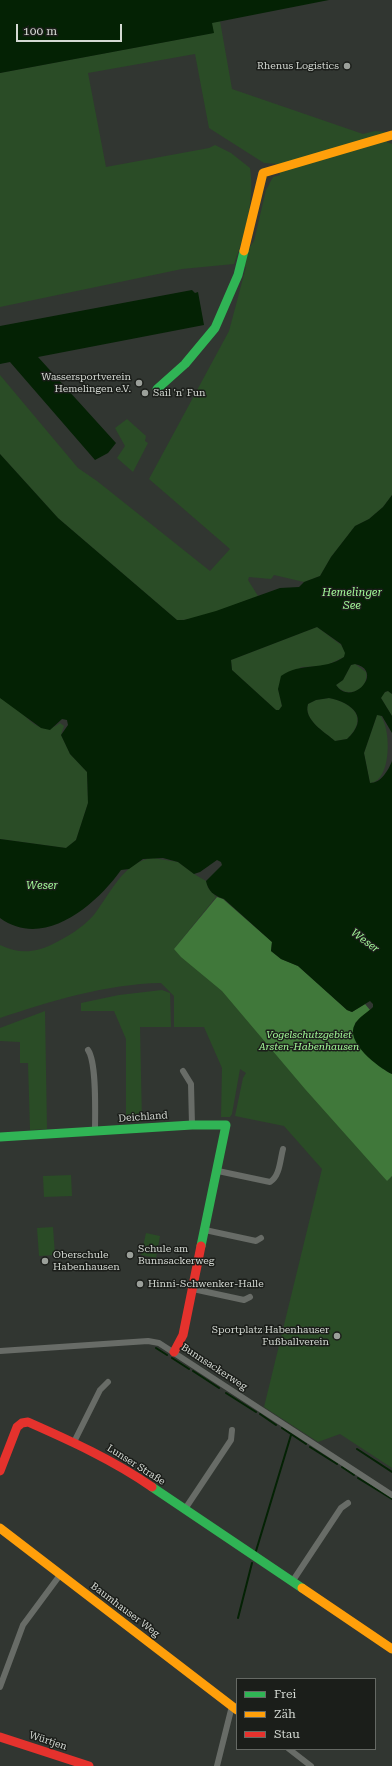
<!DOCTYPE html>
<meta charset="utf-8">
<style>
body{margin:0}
#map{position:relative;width:392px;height:1766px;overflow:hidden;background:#313631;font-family:"Roboto Serif",serif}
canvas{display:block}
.legend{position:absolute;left:236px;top:1678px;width:140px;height:72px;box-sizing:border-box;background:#1b1e1a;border:1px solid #656964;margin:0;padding:5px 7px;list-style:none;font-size:12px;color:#d4d9d3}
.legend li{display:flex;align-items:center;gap:8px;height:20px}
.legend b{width:20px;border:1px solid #656964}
.scale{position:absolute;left:16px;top:24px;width:106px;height:18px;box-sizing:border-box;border:2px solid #d4d9d3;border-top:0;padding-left:5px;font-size:12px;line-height:14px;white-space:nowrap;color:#d4d9d3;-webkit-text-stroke:3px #1b1e1a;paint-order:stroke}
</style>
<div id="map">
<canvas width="392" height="1766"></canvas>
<ul class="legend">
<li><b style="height:5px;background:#30b455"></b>Frei</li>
<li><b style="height:5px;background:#ff9f0a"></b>Zäh</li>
<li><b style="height:5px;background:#e5322d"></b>Stau</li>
</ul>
<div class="scale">100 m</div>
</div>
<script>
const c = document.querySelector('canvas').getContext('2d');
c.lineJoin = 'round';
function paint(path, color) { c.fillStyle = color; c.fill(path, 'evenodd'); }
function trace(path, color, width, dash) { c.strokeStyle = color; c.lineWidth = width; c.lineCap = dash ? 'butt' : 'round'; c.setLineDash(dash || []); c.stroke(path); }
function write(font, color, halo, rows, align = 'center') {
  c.font = font + ' "Roboto Serif",serif'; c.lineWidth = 3; c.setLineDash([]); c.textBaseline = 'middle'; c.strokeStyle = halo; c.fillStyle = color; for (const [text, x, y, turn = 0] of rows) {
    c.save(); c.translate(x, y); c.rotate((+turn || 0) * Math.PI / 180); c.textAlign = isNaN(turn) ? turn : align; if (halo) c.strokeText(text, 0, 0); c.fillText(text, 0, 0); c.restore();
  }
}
const green = new Path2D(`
 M 220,21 L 232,89 L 363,134 L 375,131 L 387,132 L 387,142 L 392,144 L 392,495 L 383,507 L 369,519 L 355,526 L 331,557 L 320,576 L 304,582 L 274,575 L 271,579 L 249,577 L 248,580 L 258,596 C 236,604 200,621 177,620 L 58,518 L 0,454 L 0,375 L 78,468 L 97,481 L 210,571 L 230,549 L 149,479 L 229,331 L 246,267 L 243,266 L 247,251 L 254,241 L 266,190 L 273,177 L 280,175 L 277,164 L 264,163 L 209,128 L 195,54 L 88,73 L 106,167 L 209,148 L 215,145 L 231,153 L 250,168 C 255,199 245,235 234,264 L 182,269 L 0,307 L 0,73 L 213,33 L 211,23 Z
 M 127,419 L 146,436 L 145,441 L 148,443 L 133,472 L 117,458 L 125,446 L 115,428 Z
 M 317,627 L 341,645 L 346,653 L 344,657 L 325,666 L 301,667 L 278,689 L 282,706 L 279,710 L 276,710 L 232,670 L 231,660 Z
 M 355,664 L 366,672 C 369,691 347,699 336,685 L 343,680 L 351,665 Z
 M 388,691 L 392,694 L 392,716 L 381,698 L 382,694 Z
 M 0,698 C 20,702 36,743 60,723 L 64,726 L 61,735 L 70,754 L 87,772 L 88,803 L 76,840 L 66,848 L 0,839 Z
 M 329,698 C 353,703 369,718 347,739 L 335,741 C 325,732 303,720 308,704 L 316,700 Z
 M 379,714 C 392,726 392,782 370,783 L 364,753 L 377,715 Z
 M 153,858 L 178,862 L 194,874 L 206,881 L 208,888 L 216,897 L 174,949 L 224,936 L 380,1171 L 387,1181 L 392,1176 L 392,1468 L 340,1434 L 318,1442 L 264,1407 L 322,1169 L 284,1126 L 235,1116 L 243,1078 L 246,1073 L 240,1069 L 232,1114 L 230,1117 L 221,1117 L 222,1068 L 204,1027 L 174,1027 L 174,996 L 161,983 C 106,984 51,1001 0,1018 L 0,945 C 19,954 34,953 53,944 C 67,937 82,928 93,916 C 110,895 123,861 153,858 Z
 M 162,990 L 170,993 L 171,1027 L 140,1027 L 142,1122 L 126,1122 L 126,1039 L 114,1011 L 81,1011 L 81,1003 L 119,995 Z
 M 45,1011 L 47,1129 L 30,1130 L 28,1063 L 20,1063 L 20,1042 L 0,1041 L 0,1028 Z
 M 71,1175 L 72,1196 L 44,1197 L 43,1176 Z
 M 53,1227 L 55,1255 L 39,1256 L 37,1228 Z
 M 146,1233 L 160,1236 L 156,1258 L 141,1255 Z`);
const forest = new Path2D(`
 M 217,897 L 223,899 L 272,942 L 271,951 L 281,959 L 298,966 L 347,1010 L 352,1012 L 365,1004 L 370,1010 L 355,1023 L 386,1071 L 392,1074 L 392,1176 L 387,1181 L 305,1089 L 222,991 L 181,957 L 174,949 Z`);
const water = new Path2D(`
 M 0,0 L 329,0 L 212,23 L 214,33 L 0,73 Z
 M 192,290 L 195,293 L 198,292 L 204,325 L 38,357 L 116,443 L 108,453 L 95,460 L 10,362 L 0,364 L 0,326 Z
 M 0,454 L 58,518 L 177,620 L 184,620 L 216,611 L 280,588 L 299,587 L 304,582 L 320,576 L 331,557 L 355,526 L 369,519 L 383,507 L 392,495 L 392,694 L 388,691 L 385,692 L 381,698 L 392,716 L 392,733 L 382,716 L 377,715 L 364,753 L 370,783 C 381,783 388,771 392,761 L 392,1074 C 379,1068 344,1042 355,1024 C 359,1017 368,1012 373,1007 L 373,1004 L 370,1001 L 352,1012 L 347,1010 L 298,966 L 281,959 L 271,951 L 272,942 L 224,899 C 214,896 208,891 206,881 L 222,865 L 221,862 L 217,860 L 200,872 L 194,874 L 178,862 L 163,858 L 143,859 L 129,869 L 121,870 C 96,905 44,950 0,918 L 0,839 L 66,848 L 76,840 L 88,803 L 87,772 L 70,754 L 61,735 L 68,725 L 67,720 L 62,719 L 50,730 L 41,728 L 0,698 ZM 317,627 L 341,644 L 345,653 L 344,657 C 324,671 300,662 281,676 L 278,689 L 282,706 L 279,710 L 276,710 L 232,670 L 231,660 ZM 355,664 C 385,671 352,708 336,685 L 343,680 L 351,665 ZM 329,698 C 353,703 370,718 347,739 L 335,741 C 325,732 303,720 308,704 L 316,700 Z`);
const stream = new Path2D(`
 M 156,1348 L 167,1355
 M 172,1358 L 189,1369
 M 193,1371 L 219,1388
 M 226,1393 L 256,1412
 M 260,1414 L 276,1425
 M 282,1428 L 306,1444
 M 310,1447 L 337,1464
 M 357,1449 L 392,1472
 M 342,1467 L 354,1475
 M 358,1478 L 392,1499
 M 256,1551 L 291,1435
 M 238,1618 L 252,1563`);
const street = new Path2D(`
 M 88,1050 C 97,1063 95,1113 95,1131
 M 183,1071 L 191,1084 L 192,1125
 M 218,1171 L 270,1182 C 280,1176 280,1160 283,1149
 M 205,1230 L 256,1241 L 261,1238
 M 193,1289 L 244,1300 L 250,1297
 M 0,1351 L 148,1341 L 159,1343 L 392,1495
 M 74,1442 L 100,1390 L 108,1382
 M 185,1509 L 231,1440 L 232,1430
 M 292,1582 L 341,1508 L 348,1503
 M 0,1687 L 23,1625 L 60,1575
 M 289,1749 L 311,1766
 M 217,1766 L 232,1706`);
const fast = new Path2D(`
 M 157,389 L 185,364 L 215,328 L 238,275 L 244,251
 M 0,1137 L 192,1125 L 226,1125 L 201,1246
 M 152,1487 L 302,1588`);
const slow = new Path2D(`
 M 244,251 L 263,173 L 392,135
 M 0,1528 L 237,1710
 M 302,1588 L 392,1649`);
const jam = new Path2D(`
 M 174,1352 L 183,1335 L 201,1246
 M 0,1471 L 17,1427 L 22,1423 L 28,1422 C 71,1441 113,1460 152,1487
 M 0,1737 L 89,1766`);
const markers = [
 [347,66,4,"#9ba09a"],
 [139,383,4,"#9ba09a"],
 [145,393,4,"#9ba09a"],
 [130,1255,4,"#9ba09a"],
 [45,1261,4,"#9ba09a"],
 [140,1284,4,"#9ba09a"],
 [337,1336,4,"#9ba09a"]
];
const poiNames = [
 ["Rhenus Logistics",339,66,"right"],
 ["Wassersportverein",131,377,"right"],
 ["Hemelingen e.V.",131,389,"right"],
 ["Sail 'n' Fun",153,393],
 ["Schule am",138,1249],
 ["Bunnsackerweg",138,1261],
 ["Oberschule",53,1255],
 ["Habenhausen",53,1267],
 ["Hinni-Schwenker-Halle",148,1284],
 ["Sportplatz Habenhauser",329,1330,"right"],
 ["Fußballverein",329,1342,"right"]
];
const parkNames = [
 ["Vogelschutzgebiet",309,1035],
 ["Arsten-Habenhausen",309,1047]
];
const streetNames = [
 ["Deichland",143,1117,-4],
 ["Bunnsackerweg",214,1367,33],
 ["Lunser Straße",136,1465,32],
 ["Baumhauser Weg",125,1610,37],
 ["Würtjen",48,1741,18]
];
const waterNames = [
 ["Hemelinger",352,593],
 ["See",352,606],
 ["Weser",42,886],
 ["Weser",365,941,37]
];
paint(green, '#2a4c26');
paint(forest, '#40783a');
paint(water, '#042204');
trace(stream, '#042204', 2);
trace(street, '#686c67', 6);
trace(fast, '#30b455', 9);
trace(slow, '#ff9f0a', 9);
trace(jam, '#e5322d', 9);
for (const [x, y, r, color] of markers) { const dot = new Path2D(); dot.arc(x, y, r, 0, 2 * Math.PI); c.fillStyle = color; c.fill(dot); trace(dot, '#1b1e1a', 1.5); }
write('10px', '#d4d9d3', '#1b1e1a', poiNames, 'left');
write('italic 10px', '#a3f998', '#1b1e1a', parkNames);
write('10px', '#d4d9d3', '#1b1e1a', streetNames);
write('italic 11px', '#a3f999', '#1b1e1a', waterNames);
</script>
